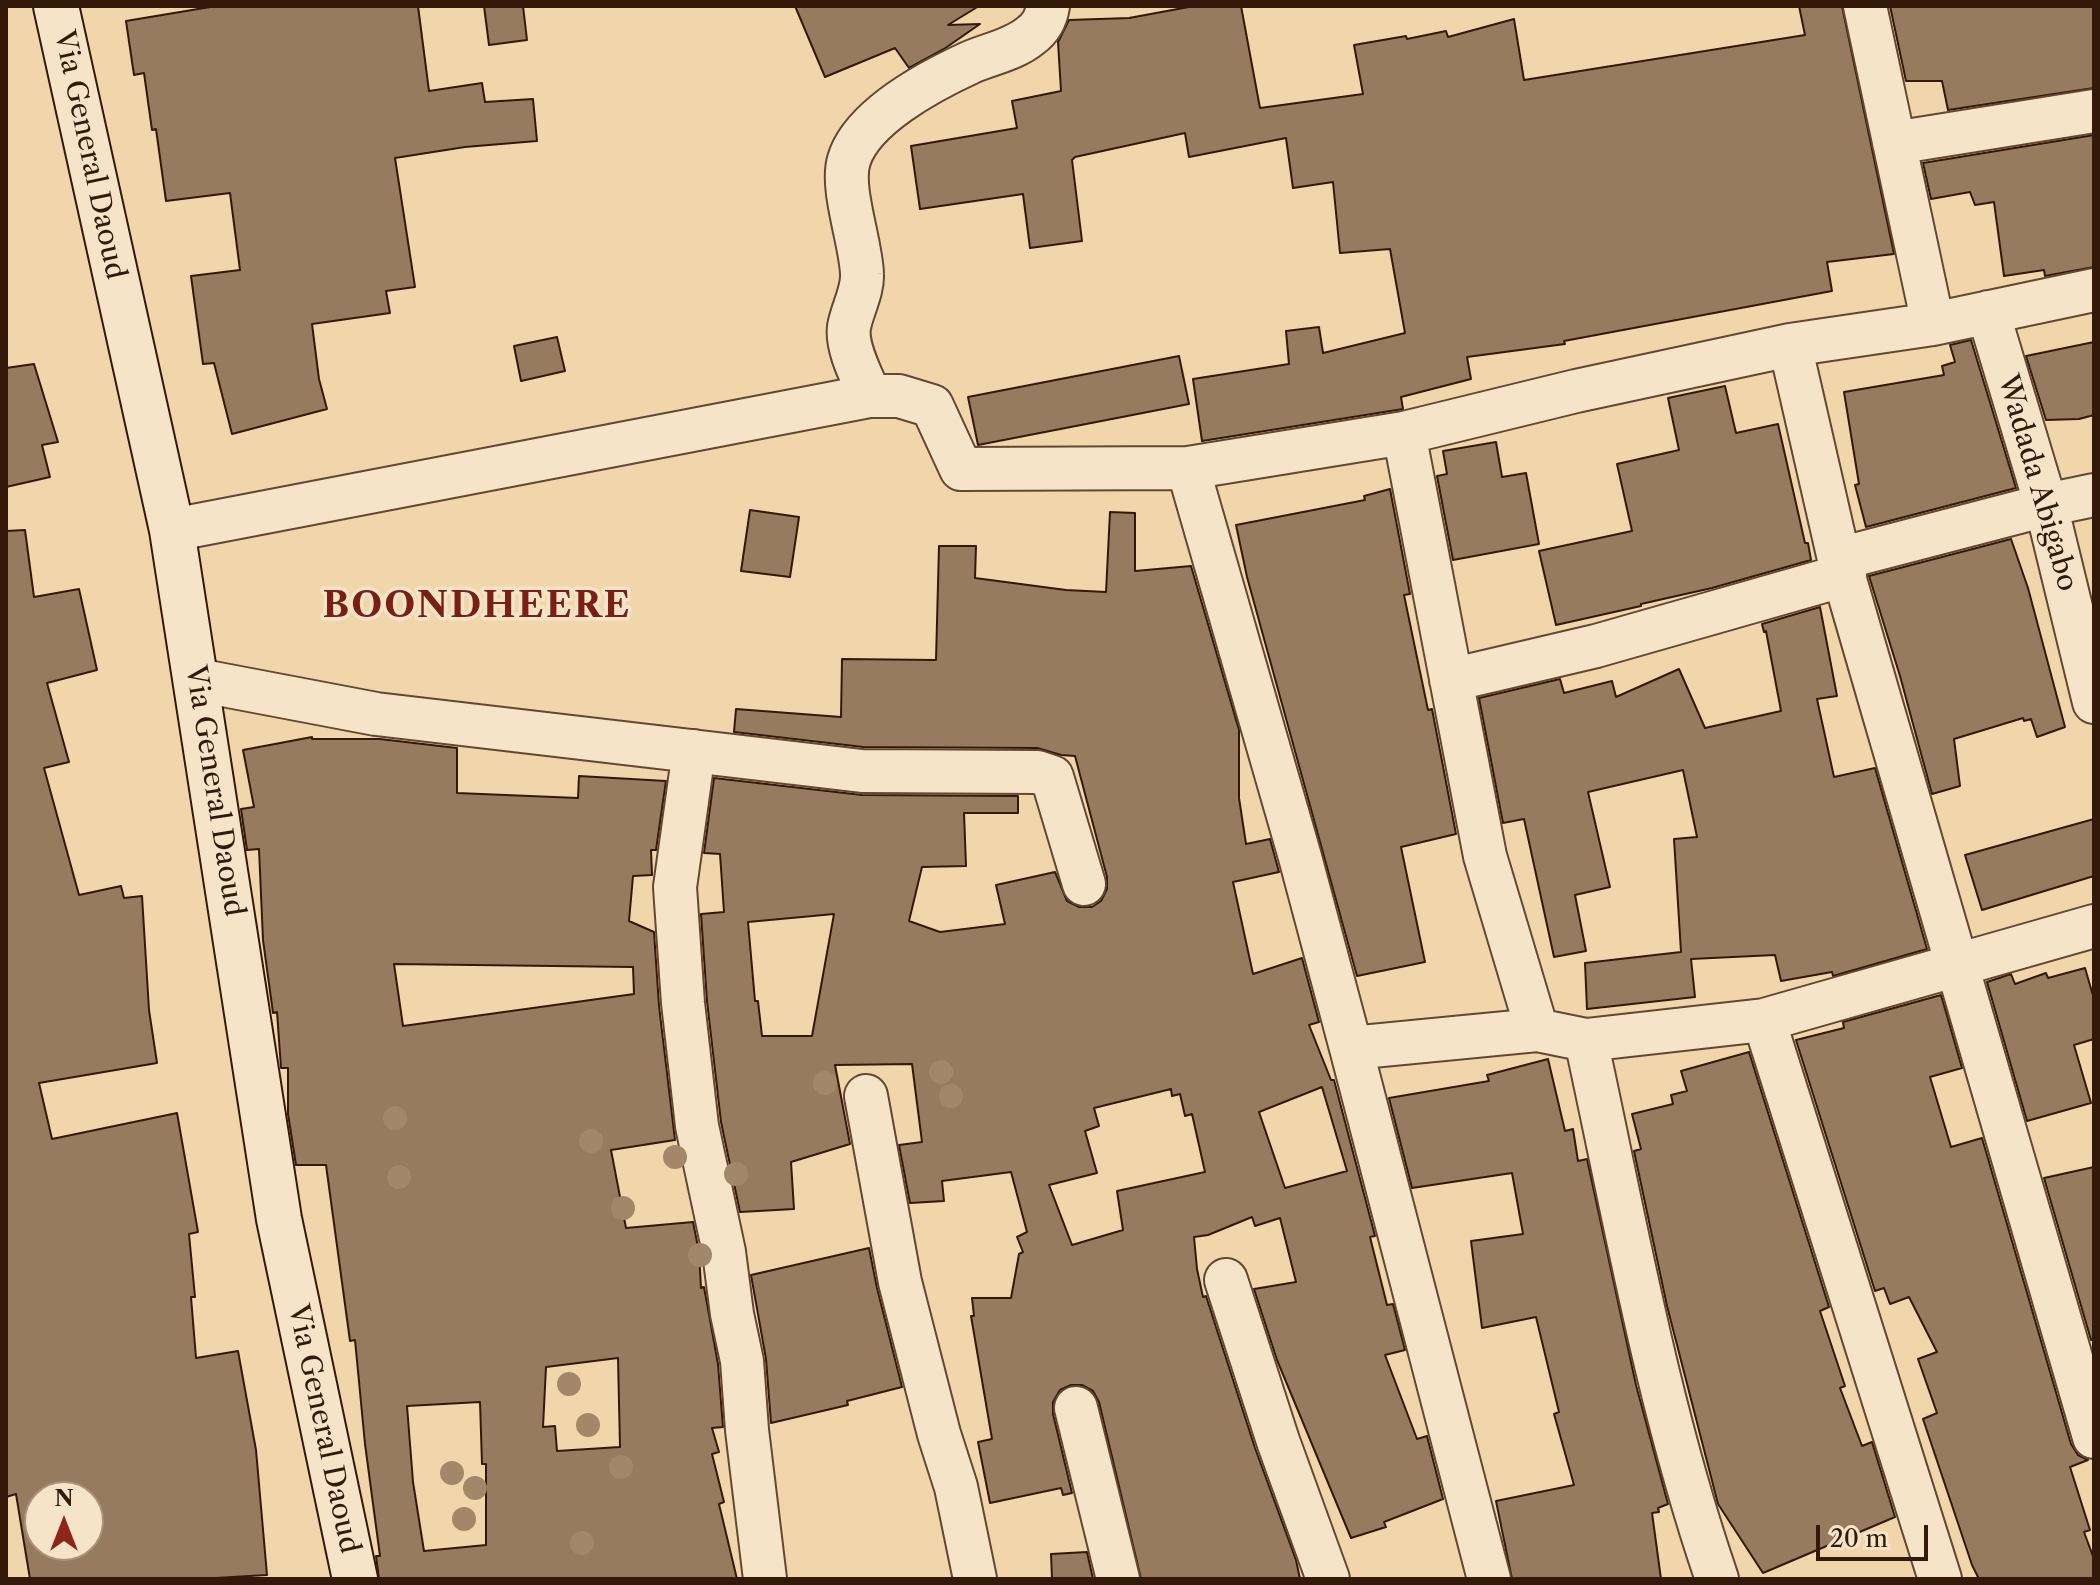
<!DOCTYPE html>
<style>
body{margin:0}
#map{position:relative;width:2100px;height:1585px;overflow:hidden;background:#f1d6ab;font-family:"Libre Caslon Text",serif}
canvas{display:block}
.frame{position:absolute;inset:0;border:8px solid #33190a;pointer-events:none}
.north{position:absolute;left:24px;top:1481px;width:80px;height:80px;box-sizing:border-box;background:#f6e4c8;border:2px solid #a8937c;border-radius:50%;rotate:0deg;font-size:22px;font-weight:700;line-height:32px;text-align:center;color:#33190a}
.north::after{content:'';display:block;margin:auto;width:28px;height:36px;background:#8f2418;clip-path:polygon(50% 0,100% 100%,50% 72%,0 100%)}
.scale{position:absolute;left:1816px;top:1525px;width:112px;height:36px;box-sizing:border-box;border:4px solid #33190a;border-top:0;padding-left:10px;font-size:24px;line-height:28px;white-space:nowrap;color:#33190a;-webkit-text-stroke:6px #f6e4c8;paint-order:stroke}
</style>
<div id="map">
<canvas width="2100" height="1585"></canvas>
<div class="frame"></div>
<div class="north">N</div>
<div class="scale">20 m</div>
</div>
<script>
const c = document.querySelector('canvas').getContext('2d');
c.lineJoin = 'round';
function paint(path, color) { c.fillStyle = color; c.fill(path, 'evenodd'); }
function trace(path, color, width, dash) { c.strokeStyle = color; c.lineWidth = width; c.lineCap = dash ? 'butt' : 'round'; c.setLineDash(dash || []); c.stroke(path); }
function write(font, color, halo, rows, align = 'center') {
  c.font = font + ' "Libre Caslon Text",serif'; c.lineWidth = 7; c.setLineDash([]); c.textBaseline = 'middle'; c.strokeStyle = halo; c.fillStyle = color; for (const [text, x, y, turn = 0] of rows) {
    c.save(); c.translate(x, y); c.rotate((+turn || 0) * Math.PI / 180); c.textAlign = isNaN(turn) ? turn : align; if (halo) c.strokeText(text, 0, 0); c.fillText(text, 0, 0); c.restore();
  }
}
const building = new Path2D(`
 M 216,6 L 418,6 L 429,91 L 482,83 L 485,102 L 533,99 L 537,141 L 465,147 L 395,158 L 415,287 L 386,291 L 390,313 L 312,324 L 319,379 L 327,409 L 232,434 L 214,363 L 203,364 L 191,276 L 240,270 L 230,193 L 166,201 L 156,129 L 152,130 L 144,73 L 134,75 L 126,21 Z
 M 484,6 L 523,6 L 527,40 L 489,45 Z
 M 795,6 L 979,6 L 948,25 L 980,24 L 944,49 L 909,68 L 895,48 L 825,77 Z
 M 1194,6 L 1241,6 L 1260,108 L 1363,94 L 1354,45 L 1406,36 L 1407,39 L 1446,31 L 1448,37 L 1514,19 L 1524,80 L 1805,35 L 1799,6 L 1842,6 L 1894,254 L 1827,262 L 1832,291 L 1564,341 L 1565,344 L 1467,357 L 1471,379 L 1401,397 L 1403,409 L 1202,441 L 1193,379 L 1289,364 L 1286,331 L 1319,327 L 1323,353 L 1405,333 L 1390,249 L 1340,253 L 1333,182 L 1293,188 L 1286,138 L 1189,157 L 1185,133 L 1075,157 L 1072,160 L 1082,241 L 1030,248 L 1023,194 L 920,209 L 911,146 L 1017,128 L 1012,101 L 1061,91 L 1058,42 L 1069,20 L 1129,18 Z
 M 1890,6 L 2094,6 L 2094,88 L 1948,110 L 1942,81 L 1906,81 Z
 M 2094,135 L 2094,267 L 2045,276 L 2044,270 L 2004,276 L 1994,202 L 1975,205 L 1970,192 L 1931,199 L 1923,163 Z
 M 557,337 L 565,371 L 521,381 L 514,346 Z
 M 1971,340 L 2016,488 L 1866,527 L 1855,485 L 1859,484 L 1844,392 L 1944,375 L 1942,366 L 1955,362 L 1950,345 Z
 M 2094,342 L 2094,415 L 2079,419 L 2046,420 L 2026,356 Z
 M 1179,356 L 1189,404 L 978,445 L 968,397 Z
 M 34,364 L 58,442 L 42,445 L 50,477 L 6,487 L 6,368 Z
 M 1725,386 L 1736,433 L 1778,424 L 1805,543 L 1808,543 L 1811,560 L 1712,588 L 1641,604 L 1641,606 L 1556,625 L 1539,551 L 1632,531 L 1617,464 L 1679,450 L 1668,398 Z
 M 1496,442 L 1502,477 L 1526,473 L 1539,544 L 1453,560 L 1437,476 L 1447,474 L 1443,451 Z
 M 1390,489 L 1410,594 L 1404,595 L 1428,710 L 1432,709 L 1456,834 L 1401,847 L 1425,962 L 1357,976 L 1247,577 L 1236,525 L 1365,500 L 1364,496 Z
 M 750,510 L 799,517 L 790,577 L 741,571 Z
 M 1110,512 L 1135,513 L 1135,571 L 1191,566 L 1239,730 L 1239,798 L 1246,844 L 1270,839 L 1279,872 L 1233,882 L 1253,974 L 1302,958 L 1319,1022 L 1309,1025 L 1331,1080 L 1334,1080 L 1375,1236 L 1370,1237 L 1387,1305 L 1393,1304 L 1405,1350 L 1385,1355 L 1417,1439 L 1427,1436 L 1443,1499 L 1384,1522 L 1386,1527 L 1351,1538 L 1277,1360 L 1254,1289 L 1296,1282 L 1280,1218 L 1255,1226 L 1252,1217 L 1208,1235 L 1194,1237 L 1197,1269 L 1203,1297 L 1206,1296 L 1255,1448 L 1296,1560 L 1300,1579 L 1141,1579 L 1099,1402 L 1093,1391 L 1082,1385 L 1071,1385 L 1060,1390 L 1053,1402 L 1053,1414 L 1072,1493 L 1063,1495 L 1061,1488 L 990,1503 L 978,1442 L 992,1439 L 971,1316 L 974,1316 L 972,1298 L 1011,1298 L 1019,1254 L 1023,1252 L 1017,1237 L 1027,1232 L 1011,1172 L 942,1181 L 944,1201 L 910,1203 L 899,1145 L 922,1142 L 912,1064 L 835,1065 L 850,1144 L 791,1162 L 794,1209 L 740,1212 L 721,1122 L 707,1001 L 701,914 L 724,912 L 720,854 L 704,853 L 714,778 L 862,795 L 1018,796 L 1018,813 L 964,813 L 966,866 L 922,867 L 909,921 L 940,932 L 1005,924 L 996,885 L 1055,872 L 1067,901 L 1079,907 L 1092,907 L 1101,901 L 1107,889 L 1107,877 L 1075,756 L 1061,755 L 1037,748 L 863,747 L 734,732 L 736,709 L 841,717 L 842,659 L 936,660 L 939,546 L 976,546 L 975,578 L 1066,590 L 1106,592 ZM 834,914 L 812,1036 L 762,1036 L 758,1001 L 755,1001 L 748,922 ZM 1322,1087 L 1347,1171 L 1285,1188 L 1259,1112 ZM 1171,1089 L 1172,1096 L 1180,1094 L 1185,1116 L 1192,1114 L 1205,1172 L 1117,1191 L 1123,1230 L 1072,1245 L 1049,1185 L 1097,1173 L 1085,1131 L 1099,1126 L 1094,1108 Z
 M 25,530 L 34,597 L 79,589 L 97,670 L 47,683 L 69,762 L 44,768 L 79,895 L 121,886 L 124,898 L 142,896 L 149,1010 L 157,1063 L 39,1083 L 52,1139 L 177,1113 L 198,1232 L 189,1234 L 195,1297 L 191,1297 L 196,1358 L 238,1351 L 256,1450 L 267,1575 L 198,1579 L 30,1579 L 16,1494 L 6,1497 L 6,531 ZM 40,1497 L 88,1497 L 88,1545 L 40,1545 Z
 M 2011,539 L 2028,588 L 2065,727 L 2037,737 L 2031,719 L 2024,721 L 2023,718 L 1954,739 L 1960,786 L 1932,794 L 1900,676 L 1869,576 Z
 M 1820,607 L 1837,696 L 1817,699 L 1834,777 L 1875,768 L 1927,949 L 1833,976 L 1832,972 L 1781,981 L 1775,955 L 1691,959 L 1695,997 L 1587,1009 L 1585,963 L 1681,952 L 1674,839 L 1697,837 L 1683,770 L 1588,792 L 1610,887 L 1575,895 L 1586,951 L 1554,957 L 1524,819 L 1503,823 L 1479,698 L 1560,679 L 1564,693 L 1612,681 L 1616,697 L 1679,669 L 1705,728 L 1781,711 L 1766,631 L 1764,632 L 1762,624 Z
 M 312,737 L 312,739 L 380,739 L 457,748 L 457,793 L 578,798 L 579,776 L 666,781 L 656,850 L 651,850 L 652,875 L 633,876 L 629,921 L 654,932 L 659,1006 L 675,1140 L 611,1150 L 626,1228 L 693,1222 L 699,1252 L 701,1288 L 704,1287 L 718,1364 L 723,1427 L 712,1428 L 719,1452 L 712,1454 L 724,1502 L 719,1504 L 737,1579 L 379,1579 L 376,1556 L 380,1556 L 365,1444 L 355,1340 L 350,1341 L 326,1165 L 296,1165 L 288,1114 L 288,1068 L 281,1068 L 277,1012 L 273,1013 L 263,940 L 259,849 L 247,850 L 241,809 L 254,807 L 243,750 ZM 394,964 L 633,967 L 634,994 L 403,1026 ZM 618,1358 L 620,1447 L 557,1451 L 555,1426 L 543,1427 L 546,1367 ZM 480,1402 L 482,1464 L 486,1464 L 486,1545 L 424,1551 L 413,1482 L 407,1406 Z
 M 2094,819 L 2094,876 L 1982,910 L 1965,855 Z
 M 2085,968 L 2094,999 L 2094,1039 L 2074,1045 L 2091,1103 L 2027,1121 L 1987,982 L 2011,974 L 2015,984 L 2046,973 L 2048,978 Z
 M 1941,995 L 1962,1068 L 1930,1077 L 1951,1147 L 1982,1138 L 2071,1444 L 2078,1455 L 2088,1460 L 2070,1467 L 2090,1530 L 2084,1532 L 2094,1559 L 2094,1579 L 1979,1579 L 1972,1565 L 1923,1419 L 1937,1413 L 1918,1359 L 1937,1352 L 1909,1297 L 1890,1304 L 1884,1288 L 1875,1291 L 1796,1040 L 1844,1028 L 1843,1022 Z
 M 1749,1052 L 1829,1307 L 1820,1311 L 1845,1386 L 1840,1388 L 1862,1446 L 1872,1442 L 1895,1517 L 1763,1573 L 1718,1504 L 1667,1306 L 1634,1151 L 1641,1149 L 1632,1114 L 1673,1104 L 1671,1095 L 1687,1091 L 1681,1071 Z
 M 1548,1059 L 1565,1131 L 1573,1129 L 1578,1161 L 1587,1159 L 1636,1385 L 1668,1504 L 1658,1508 L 1659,1512 L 1652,1513 L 1661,1579 L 1512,1579 L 1496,1501 L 1574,1485 L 1554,1414 L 1559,1412 L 1536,1317 L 1482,1328 L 1471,1241 L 1523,1234 L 1512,1173 L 1412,1188 L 1389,1098 L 1489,1081 L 1487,1075 Z
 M 2094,1167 L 2094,1339 L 2091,1340 L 2044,1178 Z
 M 869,1248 L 877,1288 L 902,1387 L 847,1401 L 848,1405 L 771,1423 L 766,1359 L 751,1275 Z
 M 1087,1552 L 1093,1579 L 1052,1579 L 1051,1554 Z`);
const minor = new Path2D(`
 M 1048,6 C 1046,19 1041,28 1030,36 C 1013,50 989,54 969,63 C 930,81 862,117 849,160 C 840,188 861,242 862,274 C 863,291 852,310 849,327 C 846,348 862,377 870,396 L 899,396 L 932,406 L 961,469 L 1188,468 L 1300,857 L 1351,1048 L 1537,1030 L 1586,1040 L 1764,1020 L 2094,926
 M 1865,6 L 1933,324
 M 1894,143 L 2094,111
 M 1988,312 L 2046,505 L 2094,702
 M 1790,345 L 1839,559 L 2094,1437
 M 1404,433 L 1485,856 L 1537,1030
 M 1188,468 L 1404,433 L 1576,391 L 1790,345 L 1933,324 L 2094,290
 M 172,530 L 870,396
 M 1839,559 L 2046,505 L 2094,495
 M 197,680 L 376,714 L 862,771 L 1037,772 L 1052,777 L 1084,884
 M 1451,680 L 1596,646 L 1845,575
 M 694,751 L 675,887 L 683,1003 L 697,1126 L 724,1252 L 732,1314 L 742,1361 L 747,1430 L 765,1579
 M 1764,1020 L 1940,1579
 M 1586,1040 C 1625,1220 1657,1404 1717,1579
 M 1351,1048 L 1489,1579
 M 866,1096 L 900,1282 L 939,1434 L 956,1487 L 975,1579
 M 1226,1280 L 1278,1441 L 1328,1579
 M 1076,1408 L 1118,1579`);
const secondary = new Path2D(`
 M 56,6 L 172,530 L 279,1219 L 355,1579`);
const trees = [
 [941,1072],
 [825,1083],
 [951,1096],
 [395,1118],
 [591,1141],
 [675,1157],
 [736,1174],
 [399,1177],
 [623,1208],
 [700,1255],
 [569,1384],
 [588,1425],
 [621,1467],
 [452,1473],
 [475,1488],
 [464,1519],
 [582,1543]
];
const streetNames = [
 ["Via General Daoud",89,155,78],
 ["Wadada Abigabo",2037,483,74],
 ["Via General Daoud",214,791,81],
 ["Via General Daoud",323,1429,78]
];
const districtNames = [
 ["BOONDHEERE",477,607]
];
paint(building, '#967b5e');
trace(building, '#33190a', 2);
trace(minor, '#624832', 46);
trace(secondary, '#33190a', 48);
trace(minor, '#f6e4c8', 42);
trace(secondary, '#f6e4c8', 44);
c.fillStyle = '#a28868';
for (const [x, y] of trees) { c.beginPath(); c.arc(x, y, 12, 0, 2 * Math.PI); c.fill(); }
write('28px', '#33190a', '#f6e4c8', streetNames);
c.letterSpacing = '2px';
write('bold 36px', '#7a1f14', '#f6e4c8', districtNames);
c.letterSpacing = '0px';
</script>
